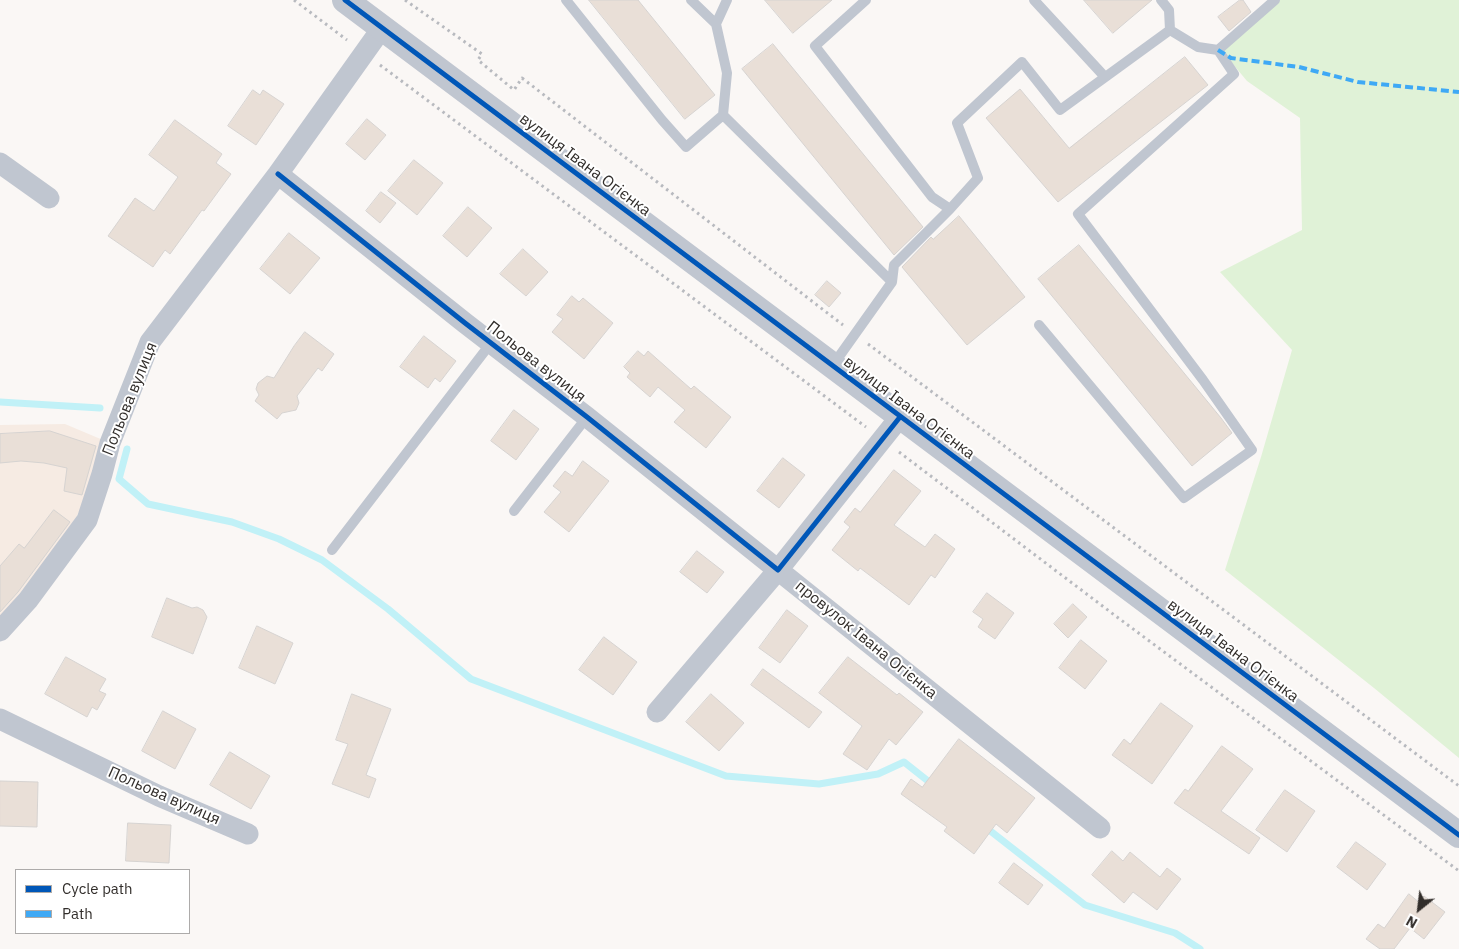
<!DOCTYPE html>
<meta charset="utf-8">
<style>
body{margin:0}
#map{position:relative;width:1459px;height:949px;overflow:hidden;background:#faf7f5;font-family:"IBM Plex Sans",sans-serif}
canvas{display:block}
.legend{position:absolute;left:15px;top:869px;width:175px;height:65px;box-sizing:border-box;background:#fff;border:1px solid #adabaa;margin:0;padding:6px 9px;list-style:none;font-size:15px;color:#322e2b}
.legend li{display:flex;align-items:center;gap:10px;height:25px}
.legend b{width:25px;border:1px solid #adabaa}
.north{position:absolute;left:1394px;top:884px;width:50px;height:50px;-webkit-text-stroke:4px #fff;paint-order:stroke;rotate:209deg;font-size:14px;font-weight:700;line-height:20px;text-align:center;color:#322e2b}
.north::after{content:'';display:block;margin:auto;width:18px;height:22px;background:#322e2b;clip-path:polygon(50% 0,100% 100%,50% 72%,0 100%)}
</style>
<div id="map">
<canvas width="1459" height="949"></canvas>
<ul class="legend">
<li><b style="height:6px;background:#0057b8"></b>Cycle path</li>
<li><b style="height:6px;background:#3fa9f5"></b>Path</li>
</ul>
<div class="north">N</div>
</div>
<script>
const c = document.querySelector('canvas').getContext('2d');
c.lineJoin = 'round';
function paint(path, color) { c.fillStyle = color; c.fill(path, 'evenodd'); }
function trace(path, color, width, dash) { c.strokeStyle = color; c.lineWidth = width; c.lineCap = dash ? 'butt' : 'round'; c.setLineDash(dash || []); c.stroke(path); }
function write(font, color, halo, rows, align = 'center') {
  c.font = font + ' "IBM Plex Sans",sans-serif'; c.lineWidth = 4; c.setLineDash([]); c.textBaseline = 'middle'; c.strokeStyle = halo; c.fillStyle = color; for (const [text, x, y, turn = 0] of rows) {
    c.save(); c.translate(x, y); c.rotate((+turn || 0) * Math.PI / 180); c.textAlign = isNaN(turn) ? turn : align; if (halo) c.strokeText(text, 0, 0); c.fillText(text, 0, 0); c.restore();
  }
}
const built = new Path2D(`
 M 65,424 L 110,443 L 73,525 L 0,619 L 0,425 Z`);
const green = new Path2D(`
 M 1271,0 L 1459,0 L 1459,758 L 1374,688 L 1225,570 L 1261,457 L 1292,350 L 1220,272 L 1302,230 L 1300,118 L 1247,81 L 1222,51 Z`);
const stream = new Path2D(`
 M 0,402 L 100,408
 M 127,449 L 119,479 L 148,504 L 232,522 L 279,539 L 322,560 L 388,609 L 471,679 L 726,776 L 819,784 L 878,774 L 904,762 L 933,785
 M 984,826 L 1085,905 L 1175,933 L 1200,949`);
const building = new Path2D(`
 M 589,0 L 638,0 L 715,95 L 685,119 Z
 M 765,0 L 832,0 L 793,33 Z
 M 1084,0 L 1152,0 L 1113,33 Z
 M 1240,0 L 1243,0 L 1251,12 L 1229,31 L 1218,17 Z
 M 773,44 L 923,227 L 894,255 L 742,69 Z
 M 1185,57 L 1208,85 L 1058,202 L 986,118 L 1020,89 L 1069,148 Z
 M 253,90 L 260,95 L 263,90 L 284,104 L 256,145 L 228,126 Z
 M 367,119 L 386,135 L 365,160 L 346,144 Z
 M 175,120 L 222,154 L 216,163 L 231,174 L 204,211 L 202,210 L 170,254 L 165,250 L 153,267 L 108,236 L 135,198 L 154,211 L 178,177 L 149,155 Z
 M 414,160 L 443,183 L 417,215 L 388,191 Z
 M 381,192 L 396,203 L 380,223 L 366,211 Z
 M 468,207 L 492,228 L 467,257 L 443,236 Z
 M 959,216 L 1025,297 L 967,345 L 902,267 L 931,237 L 933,239 Z
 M 289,233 L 320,258 L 290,294 L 260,269 Z
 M 1079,245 L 1221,418 L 1232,433 L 1192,466 L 1038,279 Z
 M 523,249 L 548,272 L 526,296 L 500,274 Z
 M 827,281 L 841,293 L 829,307 L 815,295 Z
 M 572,296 L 579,302 L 583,298 L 613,323 L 584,359 L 552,332 L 563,319 L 557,315 Z
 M 305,332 L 334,354 L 322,371 L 318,368 L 297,396 L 299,403 L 296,410 L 282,413 L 277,419 L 255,401 L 259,395 L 256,389 L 258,383 L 267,376 L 274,378 L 294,346 Z
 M 424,336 L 456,361 L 440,382 L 435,378 L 428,388 L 400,367 Z
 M 638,351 L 644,356 L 648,351 L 691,389 L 694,386 L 731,417 L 706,448 L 674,422 L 685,410 L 658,387 L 650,397 L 627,377 L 630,373 L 624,367 Z
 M 514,410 L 539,429 L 516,460 L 491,441 Z
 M 50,431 L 96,446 L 82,495 L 64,491 L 67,468 L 44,463 L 21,461 L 0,463 L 0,434 Z
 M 783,458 L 805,475 L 779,508 L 757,491 Z
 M 583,461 L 609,481 L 569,532 L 544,512 L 561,492 L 553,486 L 565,471 L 572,476 Z
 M 894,470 L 921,491 L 894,525 L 925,547 L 935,534 L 955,549 L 935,578 L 931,575 L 909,605 L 860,568 L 858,571 L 832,550 L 850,527 L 844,522 L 855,508 L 860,512 Z
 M 54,510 L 70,522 L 18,592 L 0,612 L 0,566 L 19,544 L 24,548 Z
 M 697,551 L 724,572 L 707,593 L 680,572 Z
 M 987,593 L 1014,613 L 995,639 L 978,627 L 983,619 L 973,612 Z
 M 167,598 L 192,608 L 197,607 L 203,610 L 207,617 L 193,654 L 152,637 Z
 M 1073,604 L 1087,617 L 1068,638 L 1054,624 Z
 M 787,610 L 808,626 L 780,663 L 759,648 Z
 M 257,626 L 293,643 L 275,684 L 239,668 Z
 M 604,637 L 637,662 L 613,695 L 579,670 Z
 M 1081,640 L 1107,661 L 1085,689 L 1059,668 Z
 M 66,657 L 106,679 L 99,691 L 106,694 L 97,710 L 92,707 L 87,717 L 45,694 Z
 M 848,657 L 897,695 L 899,693 L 923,712 L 896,745 L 889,739 L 867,770 L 843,754 L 862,726 L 819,693 Z
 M 763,669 L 822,712 L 809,728 L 751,685 Z
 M 352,694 L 391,709 L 366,775 L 376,779 L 369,798 L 332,784 L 348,744 L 336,740 Z
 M 711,694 L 744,723 L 719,751 L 686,722 Z
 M 1161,703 L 1193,726 L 1152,784 L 1112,755 L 1124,739 L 1130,744 Z
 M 163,711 L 196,729 L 175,769 L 142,751 Z
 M 959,739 L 1035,798 L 1007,833 L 996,824 L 974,854 L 944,831 L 947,827 L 901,794 L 911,779 L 922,787 Z
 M 1222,746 L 1253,769 L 1221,811 L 1260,838 L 1249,854 L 1174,803 L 1185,789 L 1188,791 Z
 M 230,752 L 270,776 L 251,809 L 210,785 Z
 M 0,781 L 38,782 L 37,827 L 0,826 Z
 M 1285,790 L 1315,811 L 1287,852 L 1256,830 Z
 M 128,823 L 171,825 L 169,863 L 126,861 Z
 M 1356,842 L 1386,864 L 1367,890 L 1337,867 Z
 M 1112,851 L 1123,861 L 1130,852 L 1160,877 L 1167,868 L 1181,879 L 1157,910 L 1133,892 L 1124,903 L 1092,875 Z
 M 1014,863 L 1043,885 L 1028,905 L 999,883 Z
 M 1409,894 L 1420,903 L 1424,896 L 1445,912 L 1424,939 L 1410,928 L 1394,949 L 1380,949 L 1366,939 L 1378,924 L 1384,928 Z`);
const path = new Path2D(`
 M 294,0 L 347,40
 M 405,0 L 482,54 L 478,60 L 514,90 L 522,78 L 843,325
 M 380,65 L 866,427
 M 868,344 L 1459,786
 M 899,452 L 1117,617 L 1459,871`);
const service = new Path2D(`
 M 566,0 L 662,120 L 686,147 L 723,115
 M 691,0 L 716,24
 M 727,0 L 716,24 L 727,73 L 723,115 L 892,282
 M 1034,0 L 1105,77
 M 1161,0 L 1169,10 L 1170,30
 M 1218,50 L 1275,0
 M 950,209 L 978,178 L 957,123 L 1022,62 L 1060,110 L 1170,30 L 1198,47 L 1218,50 L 1234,74 L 1078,214 L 1203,380 L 1252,450 L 1184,498 L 1039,325
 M 833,365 L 892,282 L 894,265 L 950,209 L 932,197 L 815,46 L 866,0
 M 514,511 L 587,417
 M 332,550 L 491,343`);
const minor = new Path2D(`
 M 0,163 L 49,198
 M 278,174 L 465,323 L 587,417 L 778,570 L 900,417
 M 0,631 L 28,600 L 87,520 L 102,474 L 110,443 L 150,342 L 278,174 L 382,28
 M 657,712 L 778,570 L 1100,828
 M 0,719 L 159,796 L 248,834`);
const tertiary = new Path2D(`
 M 345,0 L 1459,835`);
const quiet = new Path2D(`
 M 1218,50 L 1231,58 L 1299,67 L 1358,82 L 1459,92`);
const cycleway = new Path2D(`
 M 345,0 L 1459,835
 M 278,174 L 465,323 L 587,417 L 778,570 L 900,417`);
const streetNames = [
 ["вулиця Івана Огієнка",585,165,37],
 ["Польова вулиця",536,362,38],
 ["Польова вулиця",130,399,-68],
 ["вулиця Івана Огієнка",909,408,37],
 ["провулок Івана Огієнка",866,640,39],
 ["вулиця Івана Огієнка",1233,651,37],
 ["Польова вулиця",164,796,24]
];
paint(built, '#f6ebe3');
paint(green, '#e0f2d7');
trace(stream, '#c1f1f7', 7);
paint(building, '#e9dfd7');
trace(building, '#d6d3d1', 1);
trace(path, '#b8babf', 3, [2.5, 4]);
trace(service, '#c0c6d0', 10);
trace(minor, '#c0c6d0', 21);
trace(tertiary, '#c0c6d0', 26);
trace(quiet, '#3fa9f5', 4, [8, 4]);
trace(cycleway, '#0057b8', 5);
write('16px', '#322e2b', '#fff', streetNames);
</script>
